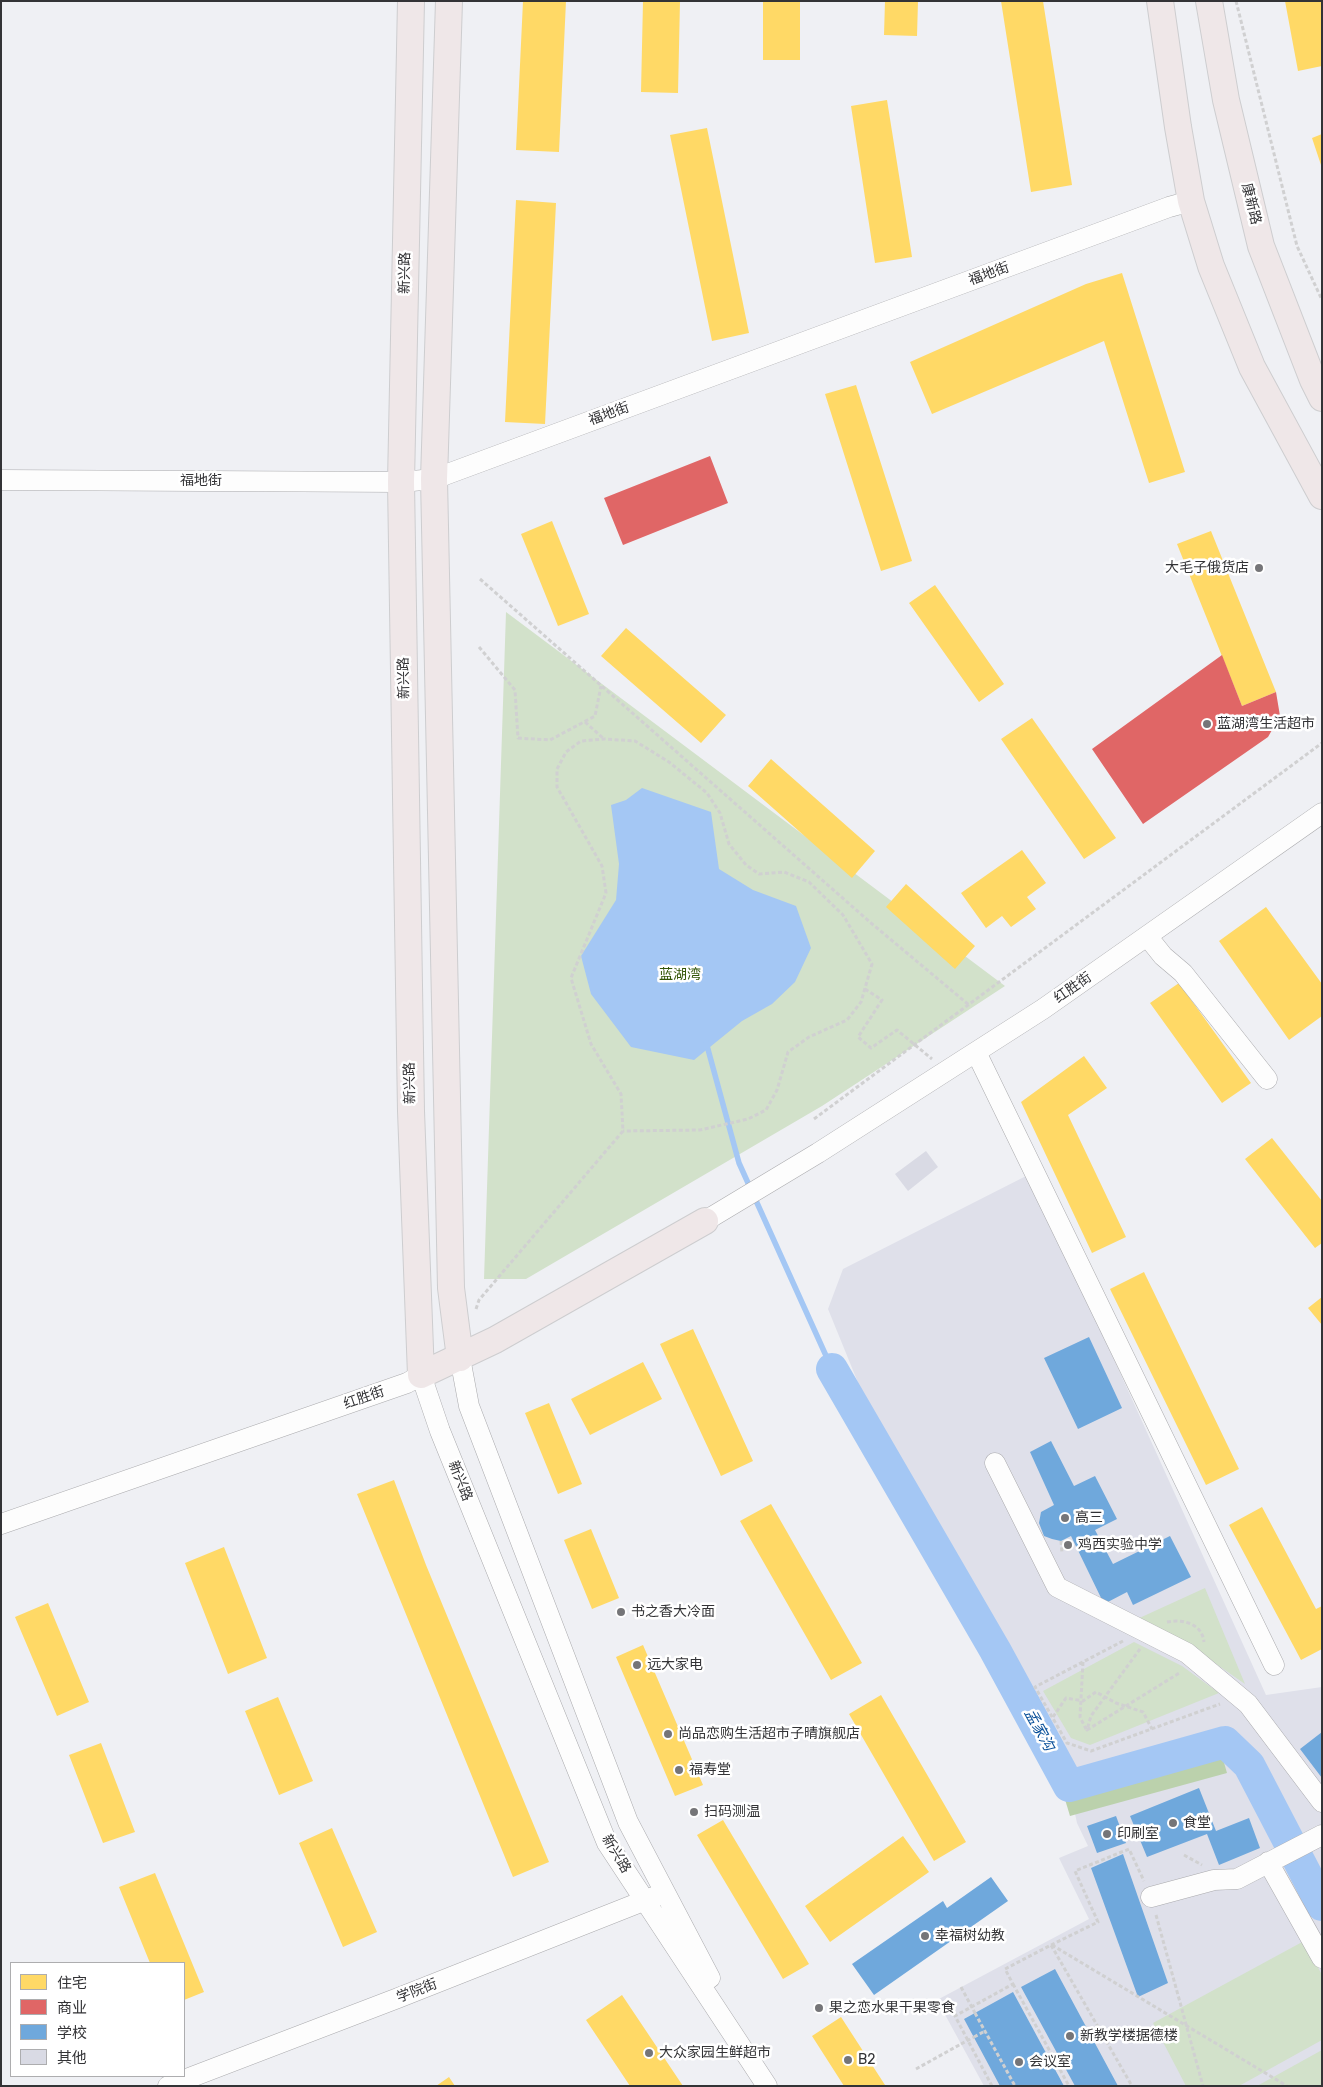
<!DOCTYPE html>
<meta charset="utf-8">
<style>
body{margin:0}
#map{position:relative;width:1323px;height:2087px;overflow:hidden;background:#eff0f4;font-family:Rubik,"Noto Sans SC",sans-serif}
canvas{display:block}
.frame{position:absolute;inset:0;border:2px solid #333336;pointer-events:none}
.legend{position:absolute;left:10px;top:1962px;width:175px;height:115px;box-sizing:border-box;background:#fff;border:1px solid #adadaf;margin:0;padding:6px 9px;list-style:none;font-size:15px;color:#333336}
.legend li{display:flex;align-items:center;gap:10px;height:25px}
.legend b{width:25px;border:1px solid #adadaf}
</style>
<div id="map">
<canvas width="1323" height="2087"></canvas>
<div class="frame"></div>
<ul class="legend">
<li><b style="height:14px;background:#ffd966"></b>住宅</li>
<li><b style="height:14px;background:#e06666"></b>商业</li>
<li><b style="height:14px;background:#6fa8dc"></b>学校</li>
<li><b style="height:14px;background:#d9dae4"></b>其他</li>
</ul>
</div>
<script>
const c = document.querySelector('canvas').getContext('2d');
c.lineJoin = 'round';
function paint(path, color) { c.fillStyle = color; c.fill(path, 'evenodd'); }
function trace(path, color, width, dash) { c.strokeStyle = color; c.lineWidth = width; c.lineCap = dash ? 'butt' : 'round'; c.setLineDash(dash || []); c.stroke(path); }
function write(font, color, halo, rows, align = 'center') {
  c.font = font + ' Rubik,"Noto Sans SC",sans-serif'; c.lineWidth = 5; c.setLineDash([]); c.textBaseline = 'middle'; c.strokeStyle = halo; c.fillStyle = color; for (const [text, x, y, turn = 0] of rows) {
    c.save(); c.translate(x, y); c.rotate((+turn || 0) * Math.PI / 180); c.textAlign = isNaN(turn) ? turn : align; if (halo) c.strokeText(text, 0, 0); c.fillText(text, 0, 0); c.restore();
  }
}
const built = new Path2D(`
 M 1030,1174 L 1266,1695 L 1322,1687 L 1322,2086 L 984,2086 L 937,2000 L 1089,1919 L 1059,1858 L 1088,1846 L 1077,1823 L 1069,1786 L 881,1439 L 828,1309 L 843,1269 Z`);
const green = new Path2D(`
 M 506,612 L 1005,986 L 822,1106 L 526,1279 L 484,1279 Z
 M 1205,1588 L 1245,1684 L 1196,1650 L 1135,1620 Z
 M 1134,1642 L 1182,1666 L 1219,1693 L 1090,1745 L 1071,1738 L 1043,1691 Z
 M 1304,1941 L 1322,1975 L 1322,2040 L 1239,2086 L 1186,2086 L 1153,2023 Z
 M 1322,2050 L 1322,2086 L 1257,2086 Z`);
const forest = new Path2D(`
 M 1221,1752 L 1227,1773 L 1070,1816 L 1064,1796 Z`);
const water = new Path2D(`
 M 642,788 L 711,812 L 719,869 L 753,890 L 796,906 L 811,948 L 795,982 L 772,1004 L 742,1021 L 694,1060 L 631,1047 L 591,994 L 581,956 L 616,900 L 619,864 L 611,805 L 626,800 Z`);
const homes = new Path2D(`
 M 523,1 L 566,1 L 559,152 L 516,150 Z
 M 643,1 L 680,1 L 678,93 L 641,92 Z
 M 763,1 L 800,1 L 800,60 L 763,60 Z
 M 885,1 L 918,1 L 917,36 L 884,35 Z
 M 1001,1 L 1043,1 L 1072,185 L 1031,192 Z
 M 1285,1 L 1322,1 L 1322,66 L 1298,71 Z
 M 887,100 L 912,257 L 875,263 L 851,106 Z
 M 707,128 L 749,333 L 712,341 L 670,135 Z
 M 1322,134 L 1322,165 L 1321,165 L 1312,138 Z
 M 516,200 L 556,203 L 545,424 L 505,422 Z
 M 1122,273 L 1185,472 L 1149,483 L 1104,341 L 932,414 L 910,362 L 1086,284 Z
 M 856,385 L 912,561 L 881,571 L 825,394 Z
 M 552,521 L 589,614 L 558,626 L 521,534 Z
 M 1211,531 L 1276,692 L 1242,706 L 1177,544 Z
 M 935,585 L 1004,684 L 979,702 L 909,603 Z
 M 626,628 L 726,715 L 701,743 L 601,656 Z
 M 1032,718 L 1116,838 L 1084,859 L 1001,739 Z
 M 771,759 L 875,851 L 852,878 L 748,786 Z
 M 1022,850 L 1046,883 L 1027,897 L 1036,909 L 1011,927 L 1002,916 L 986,928 L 961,893 Z
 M 906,884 L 975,946 L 955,969 L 886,907 Z
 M 1266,907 L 1322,984 L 1322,1016 L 1289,1040 L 1219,941 Z
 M 1179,983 L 1251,1083 L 1222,1103 L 1150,1003 Z
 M 1084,1056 L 1107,1088 L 1068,1115 L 1126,1237 L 1092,1253 L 1021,1102 Z
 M 1272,1138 L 1322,1201 L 1322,1243 L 1315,1248 L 1245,1159 Z
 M 1144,1272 L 1239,1469 L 1206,1485 L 1110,1289 Z
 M 1322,1297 L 1322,1325 L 1308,1308 Z
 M 693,1329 L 753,1461 L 721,1476 L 660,1344 Z
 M 643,1362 L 662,1399 L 590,1435 L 571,1399 Z
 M 549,1403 L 582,1484 L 558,1494 L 525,1413 Z
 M 394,1480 L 426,1565 L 549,1862 L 513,1877 L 357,1494 Z
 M 771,1504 L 862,1663 L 831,1680 L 740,1521 Z
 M 1262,1507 L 1316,1609 L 1322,1606 L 1322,1649 L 1301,1660 L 1229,1525 Z
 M 591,1529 L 619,1598 L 592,1609 L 564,1540 Z
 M 224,1547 L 267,1658 L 228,1674 L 185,1563 Z
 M 48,1603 L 89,1702 L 57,1716 L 15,1617 Z
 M 643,1645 L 703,1785 L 675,1796 L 616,1657 Z
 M 881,1695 L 966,1842 L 934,1861 L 849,1714 Z
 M 278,1697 L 313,1781 L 279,1795 L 245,1711 Z
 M 101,1743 L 135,1832 L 103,1843 L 69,1755 Z
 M 723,1820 L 809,1964 L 783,1979 L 697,1835 Z
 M 332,1828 L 377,1932 L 343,1947 L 299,1843 Z
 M 903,1836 L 929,1872 L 830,1942 L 805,1906 Z
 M 155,1873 L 204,1992 L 184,2000 L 184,1963 L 150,1963 L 119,1887 Z
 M 622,1995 L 683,2086 L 630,2086 L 586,2020 Z
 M 841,2017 L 885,2085 L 883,2086 L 844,2086 L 812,2036 Z
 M 449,2077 L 455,2086 L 436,2086 Z`);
const shops = new Path2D(`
 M 710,456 L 728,503 L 623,545 L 604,498 Z
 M 1222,655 L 1242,706 L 1276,692 L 1280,716 L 1268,737 L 1143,824 L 1092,749 Z`);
const schools = new Path2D(`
 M 1089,1337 L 1122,1408 L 1078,1429 L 1044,1358 Z
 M 1051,1441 L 1074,1486 L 1095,1476 L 1117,1519 L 1095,1530 L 1113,1564 L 1170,1536 L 1191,1577 L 1133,1605 L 1127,1592 L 1104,1604 L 1071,1536 L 1061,1541 L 1052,1539 L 1044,1536 L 1039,1523 L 1041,1512 L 1054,1505 L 1030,1452 Z
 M 1322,1732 L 1322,1778 L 1300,1749 Z
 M 1199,1788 L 1216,1831 L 1249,1818 L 1260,1848 L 1219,1865 L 1207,1834 L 1147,1857 L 1130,1816 Z
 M 1116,1816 L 1126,1843 L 1097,1853 L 1087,1826 Z
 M 1123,1854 L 1168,1983 L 1138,1997 L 1091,1868 Z
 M 991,1877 L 1008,1901 L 874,1995 L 852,1964 L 943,1901 L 947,1908 Z
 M 1055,1969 L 1118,2086 L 1075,2086 L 1021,1987 Z
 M 1013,1992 L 1064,2086 L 1000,2086 L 964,2019 Z`);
const stream = new Path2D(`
 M 706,1042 L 739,1163 L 832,1369`);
const river = new Path2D(`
 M 832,1369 L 995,1650 L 1069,1786 L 1225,1742 L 1249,1765 L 1322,1905`);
const building = new Path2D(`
 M 926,1151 L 938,1167 L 908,1191 L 895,1174 Z`);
const path = new Path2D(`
 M 1236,1 L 1297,246 L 1322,300
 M 480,579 L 871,923 L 969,1005
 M 479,647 L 515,690 L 518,738 L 550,740 L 595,716 L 601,686
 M 585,722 L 604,739
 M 865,989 L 882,1000 L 858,1037 L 871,1048 L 897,1030 L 932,1059
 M 814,1119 L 1322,743
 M 476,1309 L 479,1300 L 623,1131 L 621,1094 L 591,1044 L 571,978 L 606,893 L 602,866 L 557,787 L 557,769 L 566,752 L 581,741 L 604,739 L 635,741 L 669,762 L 707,793 L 720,813 L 729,844 L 746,865 L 759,874 L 784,872 L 809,882 L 843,915 L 872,964 L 861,1002 L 847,1020 L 809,1037 L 788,1052 L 777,1090 L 766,1110 L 748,1119 L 700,1130 L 623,1131
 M 1061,1541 L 1062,1553
 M 1167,1622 C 1182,1619 1202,1623 1204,1642
 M 1123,1641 L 1035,1687 L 1067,1743 L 1091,1751 L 1220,1704
 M 1140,1649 L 1091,1716 L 1087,1730 L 1181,1672
 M 1083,1662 L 1080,1717 L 1086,1729
 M 1053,1717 L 1066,1698 L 1083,1701 L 1096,1692 L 1116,1703 L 1143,1712 L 1152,1729
 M 1184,1855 L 1202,1865
 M 1156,1915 L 1203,2086
 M 1051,1945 L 1098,1922 L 1075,1871 L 1129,1849 L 1144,1881
 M 1052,1945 L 1287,2086
 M 1013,1984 L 1069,2086
 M 975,2013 L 1015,2086
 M 974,2037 L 985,2031
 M 916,2069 L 961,2044
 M 992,2086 L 955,2016 L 1013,1984 L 1005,1969 L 1051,1945 L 1132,2086`);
const minor = new Path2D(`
 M 1,480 L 401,482 L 434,479 L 1169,207 L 1191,201
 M 1147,936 L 1163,956 L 1183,973 L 1267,1079
 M 976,1052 L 1274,1665
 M 705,1221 L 818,1153 L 1043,1009 L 1322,813
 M 460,1358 L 469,1406 L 628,1822 L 710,1978
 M 995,1463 L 1057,1587 L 1187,1653 L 1248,1704 L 1322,1802
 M 1,1524 L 407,1383 L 421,1375 L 440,1431 L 607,1843 L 767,2086
 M 1268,1862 L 1322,1958
 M 1151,1897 L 1214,1880 L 1237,1879 L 1322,1835
 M 168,2086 L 398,1998 L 656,1896`);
const major = new Path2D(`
 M 411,1 L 401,482 L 411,1111 L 421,1375 L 495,1340 L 705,1221
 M 449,1 L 434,479 L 451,1288 L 460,1358
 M 1160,1 L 1178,127 L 1191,201 L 1211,266 L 1252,367 L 1322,496
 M 1209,1 L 1226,100 L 1261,246 L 1313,380 L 1322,398`);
const pathBridge = new Path2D(`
 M 961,1987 L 975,2013
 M 961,2044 L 974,2037`);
const markers = [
 [1259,568,5,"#757578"],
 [1207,724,5,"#757578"],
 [1065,1518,5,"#757578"],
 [1068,1545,5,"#757578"],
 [621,1612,5,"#757578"],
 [637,1665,5,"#757578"],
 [668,1734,5,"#757578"],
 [679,1770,5,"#757578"],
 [694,1812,5,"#757578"],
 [1173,1823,5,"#757578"],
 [1107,1834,5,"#757578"],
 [925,1936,5,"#757578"],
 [819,2008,5,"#757578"],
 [1070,2036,5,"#757578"],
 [649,2053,5,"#757578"],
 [848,2060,5,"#757578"],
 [1019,2062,5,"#757578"]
];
const streetNames = [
 ["康新路",1251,204,76],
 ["新兴路",405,273,-89],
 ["福地街",989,274,-20],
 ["福地街",609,414,-20],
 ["福地街",201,481],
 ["新兴路",404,678,-91],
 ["红胜街",1073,988,-35],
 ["新兴路",410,1083,-91],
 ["红胜街",364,1398,-19],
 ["新兴路",460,1481,68],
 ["新兴路",616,1854,59],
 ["学院街",417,1991,-21]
];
const poiNames = [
 ["大毛子俄货店",1249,568,"right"],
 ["蓝湖湾生活超市",1217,724],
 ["高三",1075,1518],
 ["鸡西实验中学",1078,1545],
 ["书之香大冷面",631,1612],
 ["远大家电",647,1665],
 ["尚品恋购生活超市子晴旗舰店",678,1734],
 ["福寿堂",689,1770],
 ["扫码测温",704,1812],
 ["食堂",1183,1823],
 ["印刷室",1117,1834],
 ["幸福树幼教",935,1936],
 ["果之恋水果干果零食",829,2008],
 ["新教学楼据德楼",1080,2036],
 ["大众家园生鲜超市",659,2053],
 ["B2",858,2060],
 ["会议室",1029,2062]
];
const parkNames = [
 ["蓝湖湾",680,975]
];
const waterNames = [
 ["孟家沟",1039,1730,61]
];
paint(built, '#dfe0ea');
paint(green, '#d2e1ca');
paint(forest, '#bbd1ac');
paint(water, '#a4c7f4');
paint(homes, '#ffd966');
paint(shops, '#e06666');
paint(schools, '#6fa8dc');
trace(stream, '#a4c7f4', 5.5);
trace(river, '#a4c7f4', 32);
paint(building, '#d9dae4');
trace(minor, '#aaaaad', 21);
trace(major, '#cdcdcf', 28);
trace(path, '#d0d0d1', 3, [4, 2.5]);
trace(minor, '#fdfdfd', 20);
trace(major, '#efe7e8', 26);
trace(pathBridge, '#d0d0d1', 3, [4, 2.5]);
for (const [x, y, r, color] of markers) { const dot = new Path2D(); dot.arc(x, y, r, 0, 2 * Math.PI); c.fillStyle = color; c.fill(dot); trace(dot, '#fff', 2); }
write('14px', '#333336', '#fff', streetNames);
write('14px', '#333336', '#fff', poiNames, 'left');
write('14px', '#335507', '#fff', parkNames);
write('italic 15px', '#0b519a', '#fff', waterNames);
</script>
